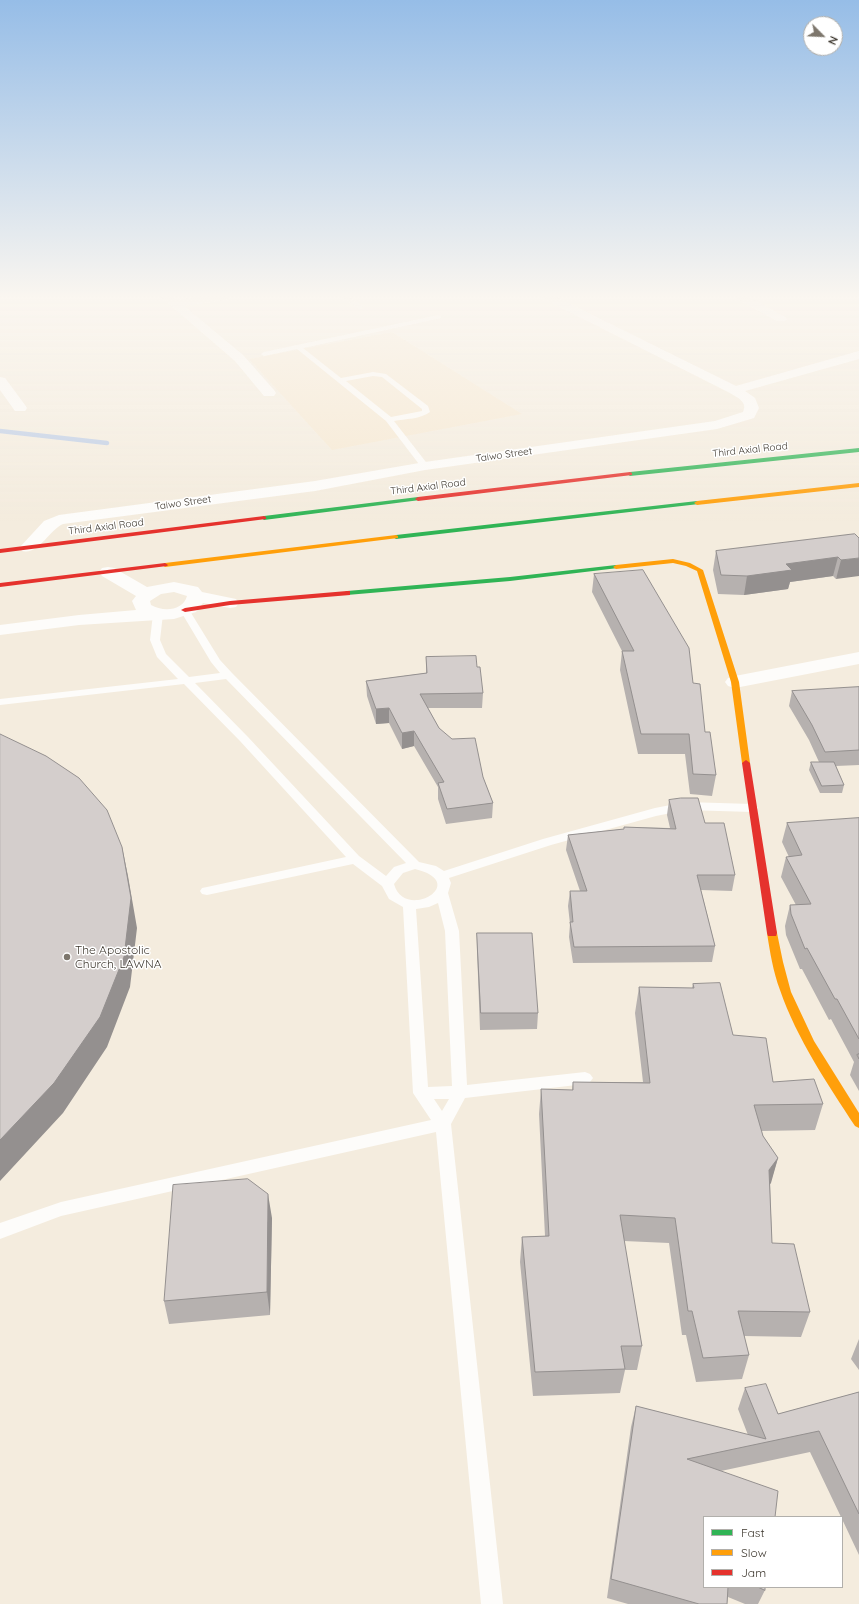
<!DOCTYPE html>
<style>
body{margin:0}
#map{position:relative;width:859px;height:1604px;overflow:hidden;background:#f4ecde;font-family:Quicksand,sans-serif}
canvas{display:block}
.legend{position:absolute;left:703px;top:1516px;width:140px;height:72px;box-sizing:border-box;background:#fff;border:1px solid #b1afab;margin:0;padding:5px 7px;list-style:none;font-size:12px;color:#3d372e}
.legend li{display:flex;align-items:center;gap:8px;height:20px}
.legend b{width:20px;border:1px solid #b1afab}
.north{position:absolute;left:803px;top:16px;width:40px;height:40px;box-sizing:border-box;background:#fff;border:1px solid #b1afab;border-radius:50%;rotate:114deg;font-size:11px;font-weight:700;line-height:16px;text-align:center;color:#3d372e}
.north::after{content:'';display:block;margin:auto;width:14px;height:18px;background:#7d766c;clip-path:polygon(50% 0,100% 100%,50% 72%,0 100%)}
</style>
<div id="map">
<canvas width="859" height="1604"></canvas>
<ul class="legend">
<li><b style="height:5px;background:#30b455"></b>Fast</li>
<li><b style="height:5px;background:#ff9f0a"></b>Slow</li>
<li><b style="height:5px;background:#e5322d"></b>Jam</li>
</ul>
<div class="north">N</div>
</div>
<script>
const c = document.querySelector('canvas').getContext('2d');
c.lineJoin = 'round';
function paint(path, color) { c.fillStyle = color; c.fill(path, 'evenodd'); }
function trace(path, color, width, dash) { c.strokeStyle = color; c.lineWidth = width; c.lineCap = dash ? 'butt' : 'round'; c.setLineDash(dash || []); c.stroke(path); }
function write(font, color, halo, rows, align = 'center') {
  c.font = font + ' Quicksand,sans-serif'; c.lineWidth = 3; c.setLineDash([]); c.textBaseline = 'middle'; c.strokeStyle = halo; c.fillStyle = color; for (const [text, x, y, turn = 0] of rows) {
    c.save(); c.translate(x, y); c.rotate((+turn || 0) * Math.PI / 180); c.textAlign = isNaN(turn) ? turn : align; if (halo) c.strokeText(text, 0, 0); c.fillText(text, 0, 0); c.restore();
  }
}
const built = new Path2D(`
 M 392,332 L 522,414 L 332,450 L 249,359 Z`);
const stream = new Path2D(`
 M 0,431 L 107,443`);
const lane = new Path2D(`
 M 342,297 L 349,297 L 364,308 L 359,309 Z
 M 439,315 L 441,316 L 441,318 L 303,348 L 341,378 L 373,372 L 386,374 L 428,406 L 430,412 C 421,419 405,419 394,421 L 429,466 L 425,468 L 422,468 L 386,421 L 297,349 L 264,356 L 261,354 L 264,352 ZM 373,376 L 382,377 L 422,409 L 422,411 L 391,417 L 346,381 Z
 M 185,607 L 188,608 L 220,660 L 232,673 L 419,862 L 436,866 L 444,871 L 543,839 L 655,808 L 686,802 L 752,804 L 756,805 L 758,808 L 756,811 L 752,812 L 686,810 L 656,816 L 551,845 L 449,878 L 451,883 L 448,893 L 459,931 L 467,1085 L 585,1072 L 590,1074 L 593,1078 L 590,1082 L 585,1084 L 465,1098 L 451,1124 L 503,1604 L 481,1604 L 436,1132 L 61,1216 L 0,1239 L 0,1223 L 61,1202 L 431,1120 L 413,1093 L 403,907 L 389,899 L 382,886 L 353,864 L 207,895 L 202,894 L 200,891 L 202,888 L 207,887 L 346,857 L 240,741 L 184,684 L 0,705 L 0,699 L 178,679 L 157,657 L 150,640 L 153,614 L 158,611 L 163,614 L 160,640 L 166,654 L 189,677 L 220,673 L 211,662 L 180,610 ZM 226,679 L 406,863 L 394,867 L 386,876 L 359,856 L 248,737 L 195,683 ZM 415,869 C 472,883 404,922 394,884 L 403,873 ZM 438,903 L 445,931 L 452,1086 L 428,1087 L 416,909 L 429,907 ZM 434,1099 L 449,1099 L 442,1111 Z`);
const street = new Path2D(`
 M 161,297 L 172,297 L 177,300 L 201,297 L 228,297 L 227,299 L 223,300 L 184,306 L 243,355 L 274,390 L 276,393 L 274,396 L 264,396 L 235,361 Z
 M 542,297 L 556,297 L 736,386 L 859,351 L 859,359 L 745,391 L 755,398 L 759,408 L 754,418 L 717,429 L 425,470 L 315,491 L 63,524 C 48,531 39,555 22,551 L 20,547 L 44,521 L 59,515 L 315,481 L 425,462 L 715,421 L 743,412 C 748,402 738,398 730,393 L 544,299 Z
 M 735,297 L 749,297 L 785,317 L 787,319 L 785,321 L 777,321 L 737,299 Z
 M 0,377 L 5,378 L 25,405 L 27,408 L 25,411 L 15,411 L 0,390 Z
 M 108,567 L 114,568 L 147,587 L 174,582 L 198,587 L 202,592 L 236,599 L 239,603 L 236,607 L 230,608 L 203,603 L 196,612 L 174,619 L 79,625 L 0,635 L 0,625 L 79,615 L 136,610 L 132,601 L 136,596 L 102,576 L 99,572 L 102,568 ZM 174,592 L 187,596 C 183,611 163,612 151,605 L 150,601 L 161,594 Z
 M 859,652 L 859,664 L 735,688 L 728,686 L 725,682 L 728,678 L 735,676 Z`);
const fast = new Path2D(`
 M 859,448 L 859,452 L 630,476 L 627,474 L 630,472 Z
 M 418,497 L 421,499 L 420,500 L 264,520 L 261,518 L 264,516 Z
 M 697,501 L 699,502 L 699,504 L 396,539 L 393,537 L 396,535 Z
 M 616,565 L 618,566 L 618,568 L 510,581 L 347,595 L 343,593 L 347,591 L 510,577 Z`);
const slow = new Path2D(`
 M 859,483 L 859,487 L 697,505 L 694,503 L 697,501 Z
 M 396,535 L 398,536 L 398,538 L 165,567 L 162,565 L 165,563 Z
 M 673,559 L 690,563 L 703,570 L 739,682 L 750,763 L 749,765 L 746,766 L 742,763 L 731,682 L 697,571 L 686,566 L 673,563 L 616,569 L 613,567 L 616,565 Z
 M 772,929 L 776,930 L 777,933 L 783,962 L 791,992 L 814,1041 L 859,1113 L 859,1128 L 855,1126 C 827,1083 797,1039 780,990 C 773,971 770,952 767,933 L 768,930 Z`);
const jam = new Path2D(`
 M 630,472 L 632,473 L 632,475 L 418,501 L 415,499 L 418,497 Z
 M 264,516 L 266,517 L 266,519 L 0,553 L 0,549 Z
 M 165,563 L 168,565 L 167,566 L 0,587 L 0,583 Z
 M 347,591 L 350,591 L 350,595 L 230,605 L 185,612 L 181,610 L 185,608 L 230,601 Z
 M 746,760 L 750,763 L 777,933 L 776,936 L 768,936 L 767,933 L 742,763 Z`);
const wall = new Path2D(`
 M 855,534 L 836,579 L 833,576 L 790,582 L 788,589 L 744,595 L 718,594 L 713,570 L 716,551 Z
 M 594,574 L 693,683 L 705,732 L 716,775 L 712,796 L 690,794 L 685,754 L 638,754 L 620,670 L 622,651 L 592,592 Z
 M 426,657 L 477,667 L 483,693 L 482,708 L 428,708 L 439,728 L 483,777 L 493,803 L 492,818 L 446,824 L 438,799 L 438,787 L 414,746 L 402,749 L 389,723 L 376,724 L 367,696 L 366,681 L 426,673 Z
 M 859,687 L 859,765 L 836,766 L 844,785 L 842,793 L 820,793 L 809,770 L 811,762 L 819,762 L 809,740 L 789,706 L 792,691 Z
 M 669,800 L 705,823 L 735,875 L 732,891 L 701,890 L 715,946 L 712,962 L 573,963 L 569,937 L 570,924 L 568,906 L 570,891 L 580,891 L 566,850 L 568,835 L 624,829 L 624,827 L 670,828 L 667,815 Z
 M 859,818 L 859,1091 L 850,1075 L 854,1062 L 831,1019 L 829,1020 L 802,969 L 800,969 L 786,935 L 785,926 L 790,905 L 796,905 L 781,877 L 786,857 L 789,857 L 782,842 L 787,823 Z
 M 477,933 L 538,1013 L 537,1029 L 480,1030 L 477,949 Z
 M 693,984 L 733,1035 L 773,1082 L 823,1104 L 815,1130 L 761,1131 L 763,1136 L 778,1158 L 770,1184 L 772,1243 L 810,1312 L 801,1337 L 744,1336 L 749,1355 L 742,1379 L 696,1382 L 686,1335 L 682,1335 L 669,1243 L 624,1241 L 642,1346 L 637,1370 L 625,1370 L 620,1393 L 533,1396 L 520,1262 L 522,1237 L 545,1236 L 539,1114 L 541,1089 L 572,1090 L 573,1082 L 643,1082 L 635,1013 L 639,987 L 692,988 Z
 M 272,1218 L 270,1315 L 169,1324 L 164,1301 Z
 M 859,1339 L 859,1370 L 851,1359 Z
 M 745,1388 L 778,1414 L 859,1392 L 859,1555 L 842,1519 L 842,1517 L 841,1517 L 810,1452 L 721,1471 L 704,1587 L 765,1587 L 765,1590 L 758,1604 L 745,1604 L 728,1597 L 727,1604 L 628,1604 L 607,1598 L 631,1427 L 636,1406 L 748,1435 L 738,1409 Z`);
const shadedWall = new Path2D(`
 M 838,557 L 833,576 L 790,582 L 788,589 L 744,595 L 747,576 L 786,564 Z
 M 859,558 L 859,576 L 836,579 L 841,560 Z
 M 389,708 L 389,723 L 376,724 L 376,709 Z
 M 414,731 L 414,746 L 402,749 L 402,733 Z
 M 122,847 L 128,876 L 137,928 L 130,987 L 107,1047 L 63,1113 L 0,1181 L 0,1140 Z
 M 778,1158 L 771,1183 L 762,1195 L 769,1170 Z
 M 268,1194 L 272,1218 L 270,1315 L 267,1292 Z`);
const building = new Path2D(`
 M 855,534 L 859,538 L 859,558 L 841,560 L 838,557 L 786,564 L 792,570 L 747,576 L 721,575 L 716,551 Z
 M 643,570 L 689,648 L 693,683 L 700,684 L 705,732 L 710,732 L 716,775 L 693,774 L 689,734 L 641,734 L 622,651 L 634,651 L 594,574 Z
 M 476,656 L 477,667 L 480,667 L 483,693 L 420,694 L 439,728 L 452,739 L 475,738 L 483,777 L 493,803 L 447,809 L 438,783 L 444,782 L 414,731 L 402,733 L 389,708 L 376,709 L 366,681 L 427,673 L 426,657 Z
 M 859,687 L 859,750 L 825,752 L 812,725 L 792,691 Z
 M 0,734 L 46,756 L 79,778 L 107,810 L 122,847 L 131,898 L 124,957 L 100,1017 L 54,1083 L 0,1140 Z
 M 811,762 L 834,762 L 844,785 L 822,786 Z
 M 681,798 L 698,798 L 705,823 L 724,823 L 735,875 L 697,875 L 715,946 L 574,947 L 570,922 L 573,922 L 570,891 L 587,891 L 568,835 L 624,829 L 624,827 L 676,829 L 669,800 Z
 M 859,818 L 859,1039 L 837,999 L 835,999 L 807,948 L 805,949 L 791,914 L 790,905 L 811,904 L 786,857 L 802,855 L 787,823 Z
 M 477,933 L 532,933 L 538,1013 L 481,1013 Z
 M 720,983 L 733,1035 L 766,1038 L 773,1082 L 814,1079 L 823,1104 L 754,1105 L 763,1136 L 778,1158 L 769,1170 L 772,1243 L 794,1244 L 810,1312 L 738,1311 L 749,1355 L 703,1358 L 692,1311 L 688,1311 L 675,1218 L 620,1215 L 642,1346 L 621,1346 L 625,1369 L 535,1372 L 522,1237 L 549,1236 L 541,1089 L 573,1090 L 573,1082 L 650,1083 L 639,987 L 694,988 L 693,984 Z
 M 859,1054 L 859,1059 L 857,1055 Z
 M 248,1179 L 268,1194 L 267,1292 L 164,1301 L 173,1185 Z
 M 766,1384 L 778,1414 L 859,1392 L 859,1514 L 819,1431 L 687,1459 L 778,1491 L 775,1517 L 704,1517 L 704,1587 L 728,1587 L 727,1604 L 699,1604 L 611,1579 L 636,1406 L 766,1439 L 745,1388 Z
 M 758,1587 L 765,1587 L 765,1590 Z`);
const markers = [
 [67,957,4,"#7d766c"]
];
const farStreetnames = [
 ["Third Axial Road",750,450,-6],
 ["Taiwo Street",504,455,-8],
 ["Third Axial Road",428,487,-7],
 ["Taiwo Street",183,503,-8],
 ["Third Axial Road",106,527,-7]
];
const poiNames = [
 ["The Apostolic",75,950],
 ["Church, LAWNA",75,964]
];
paint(built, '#f6e8d1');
trace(stream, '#bbcbe5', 4.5);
paint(lane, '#fdfcfa');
paint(street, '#fdfcfa');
paint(fast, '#30b455');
paint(slow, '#ff9f0a');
paint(jam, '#e5322d');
paint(wall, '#b6b1af');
paint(shadedWall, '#94908f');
paint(building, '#d4cecc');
trace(building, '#94908f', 1);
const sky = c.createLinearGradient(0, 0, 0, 521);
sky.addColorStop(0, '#96bde7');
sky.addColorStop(0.57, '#faf6f0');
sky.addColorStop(1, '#faf6f000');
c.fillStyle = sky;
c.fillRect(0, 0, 859, 521);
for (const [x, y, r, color] of markers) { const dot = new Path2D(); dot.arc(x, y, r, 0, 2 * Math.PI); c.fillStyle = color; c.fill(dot); trace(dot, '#fff', 1.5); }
write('10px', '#3d372e', '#fff', farStreetnames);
write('12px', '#3d372e', '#fff', poiNames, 'left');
</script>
